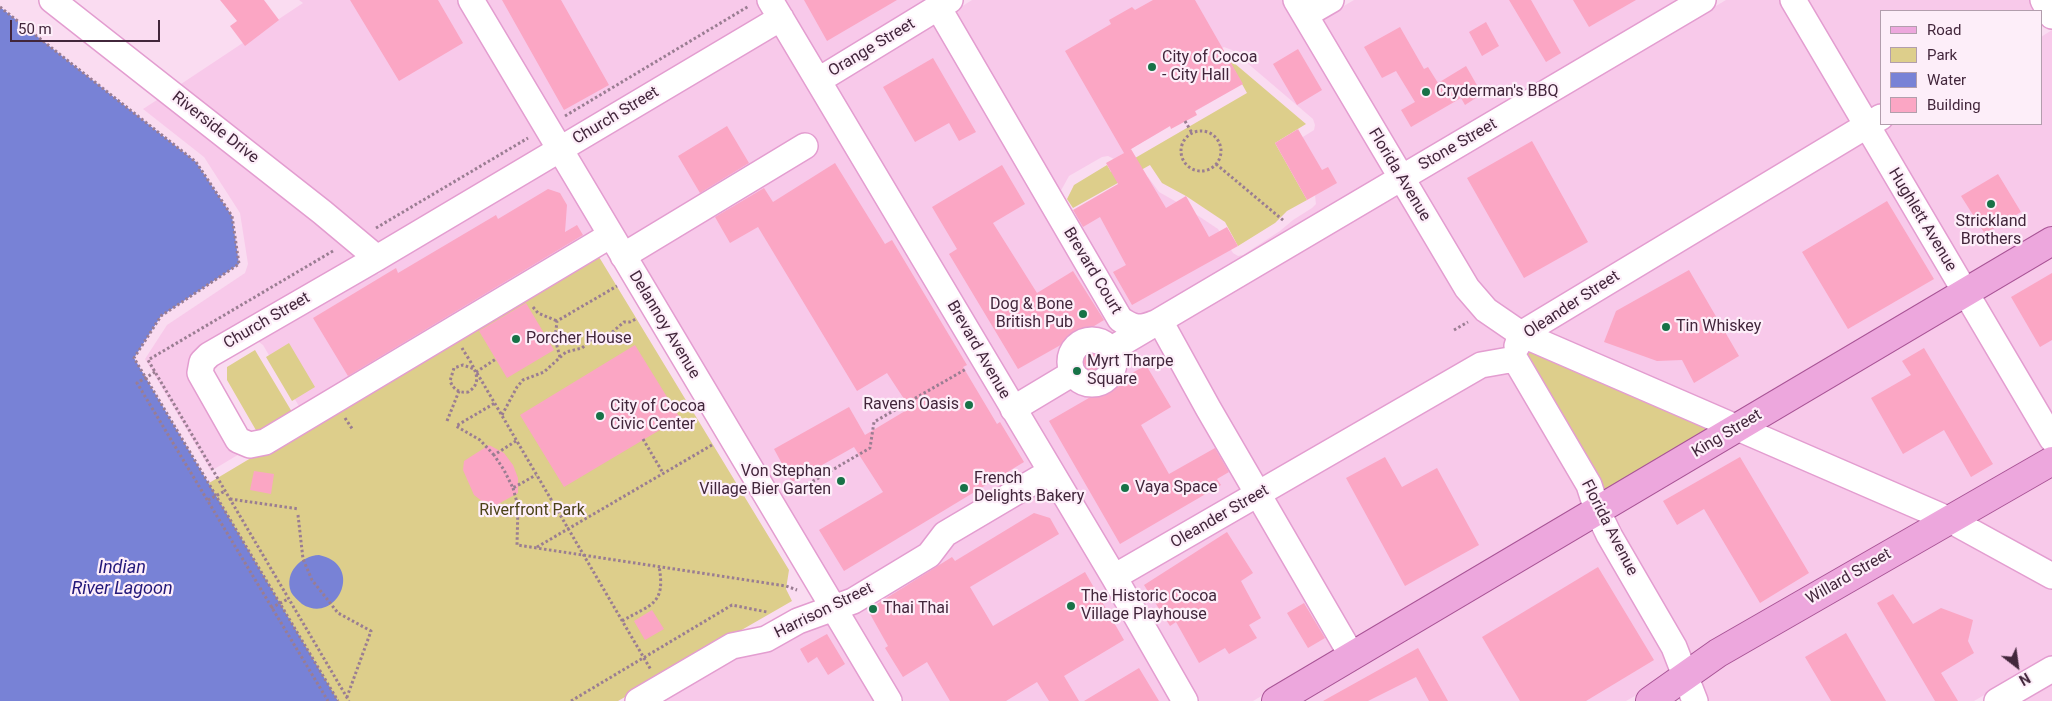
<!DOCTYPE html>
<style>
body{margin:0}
#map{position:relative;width:2052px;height:701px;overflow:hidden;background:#fadcf1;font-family:Roboto,sans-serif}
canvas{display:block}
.legend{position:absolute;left:1880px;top:10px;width:162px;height:115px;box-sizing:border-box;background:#fdeef9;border:1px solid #b29ead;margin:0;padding:6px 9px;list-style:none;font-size:15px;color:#42263b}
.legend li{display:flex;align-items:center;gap:10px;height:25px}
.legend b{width:25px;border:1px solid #b29ead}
.north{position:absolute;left:1992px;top:641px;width:50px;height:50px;-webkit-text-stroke:4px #fdeef9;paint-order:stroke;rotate:150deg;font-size:14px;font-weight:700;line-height:20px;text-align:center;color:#42263b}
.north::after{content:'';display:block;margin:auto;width:18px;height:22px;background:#42263b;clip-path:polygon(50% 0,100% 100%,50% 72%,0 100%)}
.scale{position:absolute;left:10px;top:20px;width:150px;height:22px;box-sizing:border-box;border:2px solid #42263b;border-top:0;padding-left:6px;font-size:15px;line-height:18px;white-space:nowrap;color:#42263b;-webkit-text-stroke:4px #fdeef9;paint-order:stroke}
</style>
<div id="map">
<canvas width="2052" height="701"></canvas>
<ul class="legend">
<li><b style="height:6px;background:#eda7dd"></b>Road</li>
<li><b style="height:14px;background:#ddce8b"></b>Park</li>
<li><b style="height:14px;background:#7882d6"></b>Water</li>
<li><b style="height:14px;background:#fba6c4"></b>Building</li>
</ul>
<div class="north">N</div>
<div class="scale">50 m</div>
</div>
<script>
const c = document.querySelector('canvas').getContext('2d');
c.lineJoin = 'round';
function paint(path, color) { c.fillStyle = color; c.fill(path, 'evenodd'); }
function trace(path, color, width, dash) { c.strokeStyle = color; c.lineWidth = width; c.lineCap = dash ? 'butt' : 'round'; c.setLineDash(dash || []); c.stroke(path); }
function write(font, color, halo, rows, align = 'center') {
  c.font = font + ' Roboto,sans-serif'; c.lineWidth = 4.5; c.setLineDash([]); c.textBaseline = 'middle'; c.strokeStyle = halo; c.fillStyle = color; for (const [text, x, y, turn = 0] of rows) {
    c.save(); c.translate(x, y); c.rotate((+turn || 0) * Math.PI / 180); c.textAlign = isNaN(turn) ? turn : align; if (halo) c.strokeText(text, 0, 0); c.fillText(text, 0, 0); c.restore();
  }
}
const built = new Path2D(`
 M 299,0 L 459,0 L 545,145 L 377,245 L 178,86 L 303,3 Z
 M 483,0 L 758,0 L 766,13 L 563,134 Z
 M 782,0 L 927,0 L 822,65 Z
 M 972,0 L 1285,0 L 1386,174 L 1155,311 L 1142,316 L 1128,312 L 1072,217 L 1078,216 L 1148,177 L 1159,192 L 1182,205 L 1218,229 L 1233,253 L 1238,256 L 1243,255 L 1280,231 L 1293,220 L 1312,208 L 1316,204 L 1315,195 L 1287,147 L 1314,130 L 1315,125 L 1313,119 L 1232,50 L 1224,47 L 1219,50 L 1235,88 L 1114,159 L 1108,156 L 1102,157 L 1069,176 L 1059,194 L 953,12 Z
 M 1354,0 L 1680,0 L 1404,163 L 1320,20 Z
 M 1726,0 L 1780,0 L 1852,121 L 1521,321 L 1493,301 L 1475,281 L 1416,183 Z
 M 1804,0 L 2031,0 L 2038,11 L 1881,11 L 1881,104 L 1869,110 Z
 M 935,23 L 1119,332 L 1111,336 L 1098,330 L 1087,329 L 1069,339 L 1062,348 L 1060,358 L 1060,368 L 1016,394 L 834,85 Z
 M 2052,30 L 2052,227 L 1968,277 L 1881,130 L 1893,124 L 2041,124 L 2041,37 Z
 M 778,33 L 1035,467 L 921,546 L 847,590 L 837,594 L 575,154 Z
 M 160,98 L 358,256 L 203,344 L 241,453 L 211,471 L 145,359 L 167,325 L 245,273 L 248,264 L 240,213 L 204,157 L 143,109 Z
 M 1864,141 L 1951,288 L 1735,416 L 1546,333 Z
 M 557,165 L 596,230 L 300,408 L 263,345 L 256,340 L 376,272 L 379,274 L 384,267 Z
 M 1398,194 L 1508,338 L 1506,348 L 1475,355 L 1261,479 L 1175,326 Z
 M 2052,254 L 2052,419 L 1980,297 Z
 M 1962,308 L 2047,451 L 1949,507 L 1762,427 Z
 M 1157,336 L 1243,490 L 1117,562 L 1028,414 L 1072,387 L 1080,392 L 1090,395 L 1100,394 L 1117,384 L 1122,375 L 1124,356 Z
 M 1511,371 L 1580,490 L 1585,504 L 1355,641 L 1273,500 L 1485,376 Z
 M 1739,440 L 1924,521 L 1690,658 L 1611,516 Z
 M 2052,475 L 2052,564 L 1973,520 Z
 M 1047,487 L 1173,701 L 901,701 L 849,614 L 953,543 Z
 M 1255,510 L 1338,651 L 1253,701 L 1197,701 L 1129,582 Z
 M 1593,527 L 1673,671 L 1642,692 L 1626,701 L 1299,701 Z
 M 1951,533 L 2052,588 L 2052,656 L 1974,701 L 1706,701 L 1700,680 L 1724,663 Z
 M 829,622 L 877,701 L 661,701 L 736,657 Z
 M 2052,683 L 2052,701 L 2020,701 Z`);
const green = new Path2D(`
 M 1227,57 L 1306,124 L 1275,143 L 1307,200 L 1287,211 L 1275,223 L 1238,246 L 1225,222 L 1186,196 L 1162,183 L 1150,165 L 1073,208 L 1067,199 L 1074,185 L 1107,165 L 1111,172 L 1247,93 Z
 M 596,252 L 789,570 L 786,589 L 792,601 L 618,701 L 337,701 L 204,486 Z
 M 289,343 L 315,387 L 292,401 L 266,357 Z
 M 1528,349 L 1712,429 L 1603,494 L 1527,357 Z
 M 255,350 L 292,412 L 257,432 L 227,380 L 227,367 Z`);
const water = new Path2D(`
 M 0,7 L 196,162 L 232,216 L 239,264 L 161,316 L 134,358 L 338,701 L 0,701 Z
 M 319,555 C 366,565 336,626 302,604 C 299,601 293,596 291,592 C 284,572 301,556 319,555 Z`);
const building = new Path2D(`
 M 220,0 L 264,0 L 279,20 L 245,46 L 230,26 L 237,21 Z
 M 350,0 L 438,0 L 463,43 L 399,81 Z
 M 502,0 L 561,0 L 609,85 L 564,110 Z
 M 804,0 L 897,0 L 827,41 Z
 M 1153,0 L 1195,0 L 1243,84 L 1195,111 L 1197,115 L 1171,129 L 1170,126 L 1126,152 L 1131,149 L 1166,208 L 1186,196 L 1209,237 L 1227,227 L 1238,246 L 1132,305 L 1113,272 L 1126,265 L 1100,217 L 1083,227 L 1073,210 L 1118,184 L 1106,163 L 1124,153 L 1065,51 L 1111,24 L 1109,20 L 1132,7 L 1135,10 Z
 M 1509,0 L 1531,0 L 1561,53 L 1546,62 Z
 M 1573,0 L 1636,0 L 1589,27 Z
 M 1486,22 L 1499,46 L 1482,56 L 1469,32 Z
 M 1400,27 L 1424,69 L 1428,67 L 1438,83 L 1466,66 L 1482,94 L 1465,105 L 1461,98 L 1411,127 L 1401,110 L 1415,102 L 1396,71 L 1382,78 L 1364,47 Z
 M 1298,49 L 1322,90 L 1297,105 L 1273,64 Z
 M 933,58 L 976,132 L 959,141 L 949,123 L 915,142 L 883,87 Z
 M 727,126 L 749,163 L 700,193 L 678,156 Z
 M 1298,129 L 1322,170 L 1328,167 L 1337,183 L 1307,200 L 1275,143 Z
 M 1532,141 L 1588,242 L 1524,278 L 1467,178 Z
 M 835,163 L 885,244 L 892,240 L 967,365 L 963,367 L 997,424 L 1000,422 L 1024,462 L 844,571 L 819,530 L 883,492 L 854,447 L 792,482 L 774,449 L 849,407 L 865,435 L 910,408 L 887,373 L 857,391 L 758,227 L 730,243 L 715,217 L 764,188 L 773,202 Z
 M 1002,165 L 1025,204 L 993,223 L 1037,293 L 1073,271 L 1104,320 L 1086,331 L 1096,347 L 1097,357 L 1105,363 L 1099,375 L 1087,375 L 1085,365 L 1080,361 L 1075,359 L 1066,342 L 1018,369 L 949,254 L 957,249 L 932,207 Z
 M 1998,174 L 2021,212 L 1985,234 L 1961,196 Z
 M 548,189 L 560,193 L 567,205 L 565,232 L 577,225 L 583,235 L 348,376 L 313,318 L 396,268 L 398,273 L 496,215 L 498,219 Z
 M 1887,201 L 1934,279 L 1848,329 L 1802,252 Z
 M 1689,270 L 1739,356 L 1694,383 L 1682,360 L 1657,361 L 1604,342 L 1616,311 Z
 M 2052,273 L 2052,340 L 2040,347 L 2011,297 Z
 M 526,303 L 554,350 L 507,378 L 479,331 Z
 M 635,345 L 680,418 L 564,487 L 520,415 Z
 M 1924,348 L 1993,464 L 1971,477 L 1944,430 L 1903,454 L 1871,398 L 1911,375 L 1902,361 Z
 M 1146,365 L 1171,407 L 1141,425 L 1169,474 L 1215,448 L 1229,472 L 1217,479 L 1221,485 L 1120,544 L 1049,421 Z
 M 489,445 L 504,453 L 513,465 L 518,478 L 518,493 L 491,508 L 474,495 L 463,470 L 464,461 Z
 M 1385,457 L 1402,487 L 1437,468 L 1479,545 L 1405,586 L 1346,478 Z
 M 1740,457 L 1809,573 L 1760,603 L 1704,509 L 1677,525 L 1663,501 Z
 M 254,471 L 274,474 L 271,494 L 250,490 Z
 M 1034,513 L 1050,518 L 1059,534 L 970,587 L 993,626 L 1085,572 L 1124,640 L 1064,676 L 1079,701 L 1049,701 L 1037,682 L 1006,701 L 950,701 L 927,662 L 903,677 L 885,648 L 888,646 L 870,614 L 872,607 L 952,557 L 955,561 Z
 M 1227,532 L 1253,573 L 1241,581 L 1261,618 L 1249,625 L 1257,638 L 1229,654 L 1225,648 L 1199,663 L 1176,622 L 1170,626 L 1144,585 Z
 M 1598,567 L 1654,660 L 1586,701 L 1520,701 L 1482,637 Z
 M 1893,594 L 1913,624 L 1941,608 L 1973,620 L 1968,641 L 1974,653 L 1941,673 L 1958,701 L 1935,701 L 1877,603 Z
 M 1304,603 L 1325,638 L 1308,648 L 1287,613 Z
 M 652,610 L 664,629 L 645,640 L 634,621 Z
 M 1846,633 L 1886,701 L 1831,701 L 1805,657 Z
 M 827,634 L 845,664 L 828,675 L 817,657 L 808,663 L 800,649 Z
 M 1418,648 L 1448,701 L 1429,701 L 1416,677 L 1368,701 L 1323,701 Z
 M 1139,668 L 1159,701 L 1084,701 Z`);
const path = new Path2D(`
 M 0,7 L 196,162 L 232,216 L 239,264 L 161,316 L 134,358 L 338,701
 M 565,116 L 749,6
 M 1185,121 L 1192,133
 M1181 151a20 20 0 1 1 40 0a20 20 0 1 1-40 0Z
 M 1216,164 L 1284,221
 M 376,228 L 528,138
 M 333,251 L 148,360 L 349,701
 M 533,307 L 538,313 L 557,321
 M 1454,330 L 1468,322
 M 462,348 C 470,362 487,381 468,392 C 459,393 454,390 450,381 L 454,368 L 463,365 L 474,369
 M 560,357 L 555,339 L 557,321 L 617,286
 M 476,372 L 496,359
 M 477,373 L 651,670
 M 502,415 L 517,387 L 523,380 L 544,372 L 566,352 L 582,348 L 594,337 L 610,334 L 624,322 L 630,322 L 636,319
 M 345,418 L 353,430
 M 447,421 L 459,391
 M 643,439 L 663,473
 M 516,441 L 494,455 L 504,470 L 513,488 L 536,475
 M 494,455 L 480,440 L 456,426 L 495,403
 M 513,488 L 518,506 L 517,545 L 786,586 L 797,590
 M 791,494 L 870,448 L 874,422 L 966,369
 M 230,499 L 299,509
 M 298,515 L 303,559 L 312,580 L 338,613 L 371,631 L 347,697
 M 537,547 L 712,445
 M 622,621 C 651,604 666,605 659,566
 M 571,701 L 732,605 L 767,612`);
const minor = new Path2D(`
 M 52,0 L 322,212 L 377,258
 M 471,0 L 889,701
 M 770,0 L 1114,577 L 1185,701
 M 1296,0 L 1467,288 L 1486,310 L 1521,334 L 1950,520 L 2052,576
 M 1793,0 L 2052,439
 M 2043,0 L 2052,16
 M 938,7 L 1120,319 C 1134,329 1140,329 1155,323
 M 1305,15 L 1331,0
 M 819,80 L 950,0
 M 611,235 L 265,442 L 250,445 L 238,440 L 200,373 L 202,362 L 209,355 L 377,258 L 781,18
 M 623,256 L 805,146
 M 1160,321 L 1208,408 L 1352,656
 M1070 362a22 22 0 1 1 44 0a22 22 0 1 1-44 0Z
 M 1517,346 L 1521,334 L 1881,117
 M 1110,350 L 1703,0
 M 1515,359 L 1589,485 L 1597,510 L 1609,535 L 1674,647 L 1695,701
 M 1013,409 L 1073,373
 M 1114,577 L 1481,365 L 1515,359
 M 638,701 L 732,646 L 766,639 L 798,621 L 853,601 L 929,555 L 945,534 L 1050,472
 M 1997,701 L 2052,669`);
const major = new Path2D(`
 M 1276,701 L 2052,241
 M 1650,701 L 1718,653 L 2052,461`);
const pathBridge = new Path2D(`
 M 155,372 L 137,383 L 328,701
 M 208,500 L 225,491
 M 271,608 L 288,599`);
const markers = [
 [1152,67,5,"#177247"],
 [1426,92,5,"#177247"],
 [1991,204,5,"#177247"],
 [1083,314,5,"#177247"],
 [1666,327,5,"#177247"],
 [516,339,5,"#177247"],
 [1077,371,5,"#177247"],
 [969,405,5,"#177247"],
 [600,416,5,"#177247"],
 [841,481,5,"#177247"],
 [964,488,5,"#177247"],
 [1125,488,5,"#177247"],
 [1071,606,5,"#177247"],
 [873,609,5,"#177247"]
];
const streetNames = [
 ["Orange Street",872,48,-31],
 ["Church Street",616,116,-31],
 ["Riverside Drive",215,128,38],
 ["Stone Street",1458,145,-30],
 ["Florida Avenue",1399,175,59],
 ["Hughlett Avenue",1922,220,59],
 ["Brevard Court",1092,271,59],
 ["Oleander Street",1572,305,-33],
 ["Church Street",267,321,-30],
 ["Delannoy Avenue",664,325,59],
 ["Brevard Avenue",978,350,60],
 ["King Street",1727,434,-31],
 ["Oleander Street",1220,517,-30],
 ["Florida Avenue",1609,528,63],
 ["Willard Street",1849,577,-30],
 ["Harrison Street",824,611,-26]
];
const poiNames = [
 ["City of Cocoa",1162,58],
 ["- City Hall",1162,76],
 ["Cryderman's BBQ",1436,92],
 ["Strickland",1991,222,"center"],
 ["Brothers",1991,240,"center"],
 ["Dog & Bone",1073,305,"right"],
 ["British Pub",1073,323,"right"],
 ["Tin Whiskey",1676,327],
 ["Porcher House",526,339],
 ["Myrt Tharpe",1087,362],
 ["Square",1087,380],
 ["Ravens Oasis",959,405,"right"],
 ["City of Cocoa",610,407],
 ["Civic Center",610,425],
 ["Von Stephan",831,472,"right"],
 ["Village Bier Garten",831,490,"right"],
 ["French",974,479],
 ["Delights Bakery",974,497],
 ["Vaya Space",1135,488],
 ["The Historic Cocoa",1081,597],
 ["Village Playhouse",1081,615],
 ["Thai Thai",883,609]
];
const parkNames = [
 ["Riverfront Park",532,511]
];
const waterNames = [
 ["Indian",122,568],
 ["River Lagoon",122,589]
];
paint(built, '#f8c9ea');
paint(green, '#ddce8b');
paint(water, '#7882d6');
paint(building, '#fba6c4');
trace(minor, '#e39dd0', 28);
trace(major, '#a95496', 30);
trace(path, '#9a7d92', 3, [2.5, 2.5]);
trace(minor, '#fff', 25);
trace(major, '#eda7dd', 28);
trace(pathBridge, '#9a7d92', 3, [2.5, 2.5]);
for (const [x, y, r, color] of markers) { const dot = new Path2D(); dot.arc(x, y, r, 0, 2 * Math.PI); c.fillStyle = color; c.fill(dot); trace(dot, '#fdeef9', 2); }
write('16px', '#42263b', '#fdeef9', streetNames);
write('16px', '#42263b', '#fdeef9', poiNames, 'left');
write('16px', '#4b4217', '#fdeef9', parkNames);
write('italic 18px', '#23187a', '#fdeef9', waterNames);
</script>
